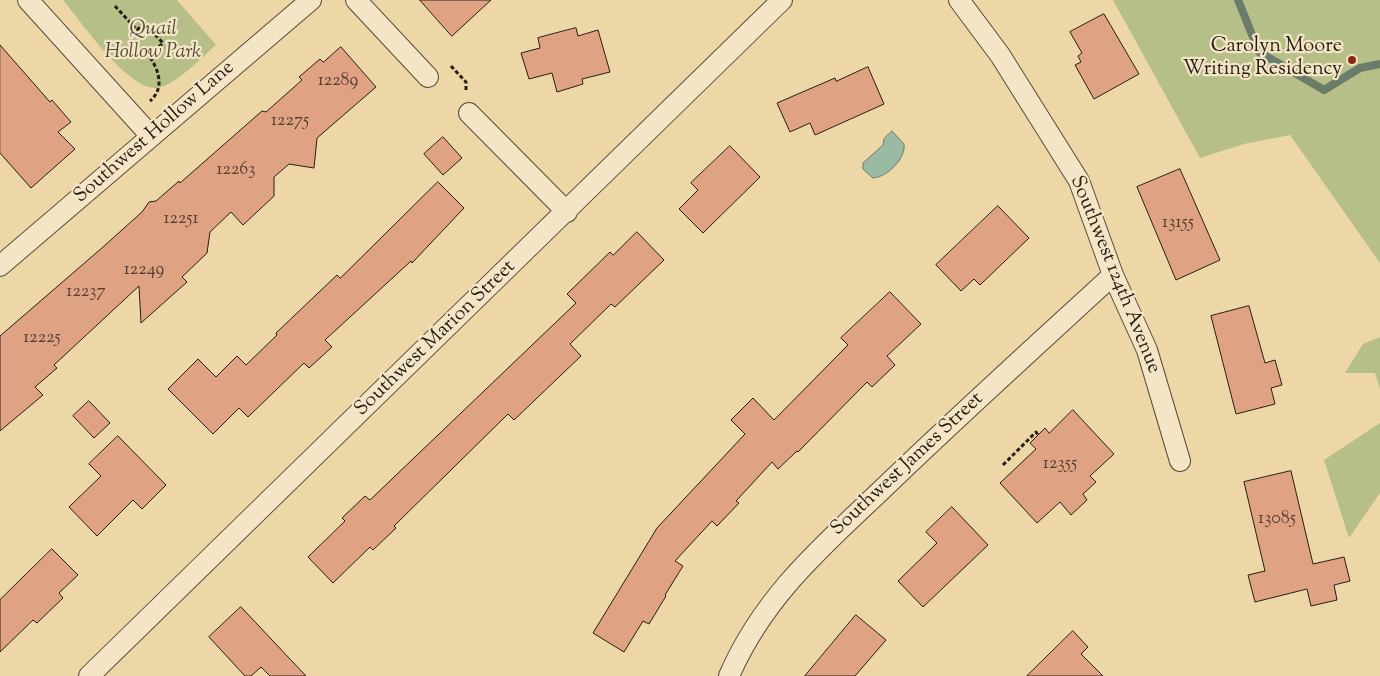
<!DOCTYPE html>
<style>
body{margin:0}
canvas{display:block;background:#edd7a6}
</style>
<canvas width="1380" height="676"></canvas>
<script>
const c = document.querySelector('canvas').getContext('2d');
c.lineJoin = 'round';
function paint(path, color) { c.fillStyle = color; c.fill(path, 'evenodd'); }
function trace(path, color, width, dash) { c.strokeStyle = color; c.lineWidth = width; c.lineCap = dash ? 'butt' : 'round'; c.setLineDash(dash || []); c.stroke(path); }
function write(font, color, halo, rows, align = 'center') {
  c.font = font + ' "Sorts Mill Goudy",serif'; c.lineWidth = 4.5; c.setLineDash([]); c.textBaseline = 'middle'; c.strokeStyle = halo; c.fillStyle = color; for (const [text, x, y, turn = 0] of rows) {
    c.save(); c.translate(x, y); c.rotate((+turn || 0) * Math.PI / 180); c.textAlign = isNaN(turn) ? turn : align; if (halo) c.strokeText(text, 0, 0); c.fillText(text, 0, 0); c.restore();
  }
}
const green = new Path2D(`
 M 63,0 L 177,0 L 216,45 C 200,59 181,80 161,87 C 132,97 80,20 63,0 Z
 M 1113,0 L 1380,0 L 1380,263 L 1290,135 L 1244,144 L 1200,158 Z
 M 1380,337 L 1380,389 L 1375,373 L 1345,373 L 1363,344 Z
 M 1380,423 L 1380,493 L 1349,538 L 1324,460 Z`);
const water = new Path2D(`
 M 892,131 L 904,144 C 906,159 887,177 873,178 L 863,169 L 863,163 L 883,145 L 884,139 Z`);
const stream = new Path2D(`
 M 1238,0 L 1259,52 L 1324,90 L 1360,68 L 1380,64`);
const building = new Path2D(`
 M 420,0 L 491,0 L 452,36 Z
 M 1104,14 L 1139,74 L 1094,99 L 1075,65 L 1081,62 L 1078,56 L 1082,53 L 1070,32 Z
 M 576,28 L 578,36 L 598,30 L 610,72 L 582,79 L 583,84 L 557,92 L 552,73 L 529,79 L 521,53 L 540,48 L 538,38 Z
 M 0,45 L 50,102 L 52,100 L 71,122 L 58,132 L 75,149 L 31,188 L 0,153 Z
 M 341,47 L 376,87 L 317,138 L 314,168 L 289,164 L 274,177 L 274,196 L 243,225 L 231,212 L 210,232 L 207,253 L 182,277 L 187,282 L 141,323 L 139,286 L 54,365 L 57,368 L 35,387 L 43,395 L 0,431 L 0,336 L 103,247 L 142,212 L 149,202 L 156,201 L 179,181 L 180,183 L 262,111 L 266,112 L 302,80 L 299,77 L 320,59 L 323,62 Z
 M 868,67 L 884,104 L 815,135 L 810,123 L 790,132 L 777,103 L 835,78 L 836,81 Z
 M 443,137 L 462,158 L 443,175 L 424,154 Z
 M 730,146 L 760,177 L 703,233 L 679,209 L 698,190 L 691,183 Z
 M 1180,169 L 1220,260 L 1176,280 L 1137,187 Z
 M 438,182 L 464,208 L 412,263 L 411,261 L 325,340 L 332,347 L 309,368 L 304,363 L 248,417 L 239,408 L 213,434 L 168,389 L 198,359 L 216,377 L 237,356 L 246,365 L 277,335 L 276,333 L 337,275 L 340,278 Z
 M 998,206 L 1029,238 L 980,285 L 974,279 L 961,291 L 936,265 Z
 M 637,232 L 664,260 L 615,307 L 611,304 L 570,344 L 581,356 L 514,420 L 508,414 L 394,526 L 396,528 L 373,550 L 370,547 L 333,583 L 308,557 L 345,521 L 342,518 L 365,496 L 370,500 L 576,303 L 567,294 L 610,252 L 613,255 Z
 M 890,292 L 921,324 L 887,356 L 895,365 L 872,387 L 867,382 L 798,452 L 797,451 L 778,469 L 772,462 L 736,501 L 739,503 L 717,526 L 712,521 L 675,561 L 683,566 L 665,595 L 666,596 L 649,624 L 643,621 L 624,652 L 593,633 L 657,528 L 745,434 L 731,420 L 753,398 L 774,420 L 848,345 L 841,338 Z
 M 1249,306 L 1265,363 L 1275,360 L 1282,385 L 1271,388 L 1275,404 L 1236,414 L 1211,316 Z
 M 89,401 L 110,423 L 94,438 L 73,416 Z
 M 1073,410 L 1114,454 L 1090,476 L 1096,482 L 1083,494 L 1087,500 L 1071,515 L 1060,502 L 1037,523 L 1000,483 L 1036,449 L 1030,443 L 1045,428 L 1049,433 Z
 M 118,436 L 166,485 L 142,509 L 133,500 L 97,536 L 69,507 L 101,476 L 89,464 Z
 M 1291,471 L 1313,564 L 1344,557 L 1350,581 L 1334,585 L 1337,600 L 1311,606 L 1307,589 L 1255,602 L 1248,575 L 1265,571 L 1244,482 Z
 M 952,507 L 988,545 L 923,607 L 898,581 L 937,543 L 926,532 Z
 M 52,549 L 78,575 L 59,593 L 63,598 L 37,623 L 33,620 L 0,652 L 0,600 Z
 M 241,607 L 306,676 L 270,676 L 261,667 L 251,676 L 245,676 L 209,637 Z
 M 856,615 L 886,640 L 855,676 L 805,676 Z
 M 1073,631 L 1088,647 L 1081,654 L 1103,676 L 1027,676 Z`);
const path = new Path2D(`
 M 115,6 L 137,30 L 144,23 L 163,43 L 149,56 C 159,70 165,88 150,101
 M 451,66 L 466,82 L 466,91
 M 1003,465 L 1036,432 L 1038,435`);
const minor = new Path2D(`
 M 28,0 L 151,136
 M 356,0 L 428,77
 M 959,0 L 1000,55 L 1079,181 L 1113,275 L 1147,350 L 1180,461
 M 469,113 L 567,212
 M 0,266 L 311,0
 M 89,676 L 782,0
 M 729,676 C 766,591 828,542 893,479 C 965,410 1039,343 1113,275`);
const markers = [
 [1352,60,5,"#8f2418"]
];
const numberNames = [
 ["12289",338,82],
 ["12275",290,122],
 ["12263",236,171],
 ["12251",181,220],
 ["13155",1178,224],
 ["12249",144,271],
 ["12237",86,293],
 ["12225",42,339],
 ["12355",1060,465],
 ["13085",1277,520]
];
const parkNames = [
 ["Quail",153,31],
 ["Hollow Park",153,54]
];
const poiNames = [
 ["Carolyn Moore",1342,48],
 ["Writing Residency",1342,71]
];
const streetNames = [
 ["Southwest Hollow Lane",155,133,-41],
 ["Southwest 124th Avenue",1114,275,68],
 ["Southwest Marion Street",436,339,-44],
 ["Southwest James Street",908,465,-43]
];
paint(green, '#b6bf88');
paint(water, '#9abaa3');
trace(water, '#6c7c6a', 1);
trace(stream, '#6c7c6a', 8);
paint(building, '#dfa384');
trace(building, '#261e15', 1);
trace(minor, '#584c39', 22);
trace(path, '#261e15', 3, [4, 2.5]);
trace(minor, '#f3e5c5', 20);
for (const [x, y, r, color] of markers) { const dot = new Path2D(); dot.arc(x, y, r, 0, 2 * Math.PI); c.fillStyle = color; c.fill(dot); trace(dot, '#f3e5c5', 2); }
write('18px', '#543f31', null, numberNames);
write('italic 20px', '#514e38', '#f3e5c5', parkNames);
write('20px', '#261e15', '#f3e5c5', poiNames, 'right');
write('20px', '#261e15', '#f3e5c5', streetNames);
</script>
